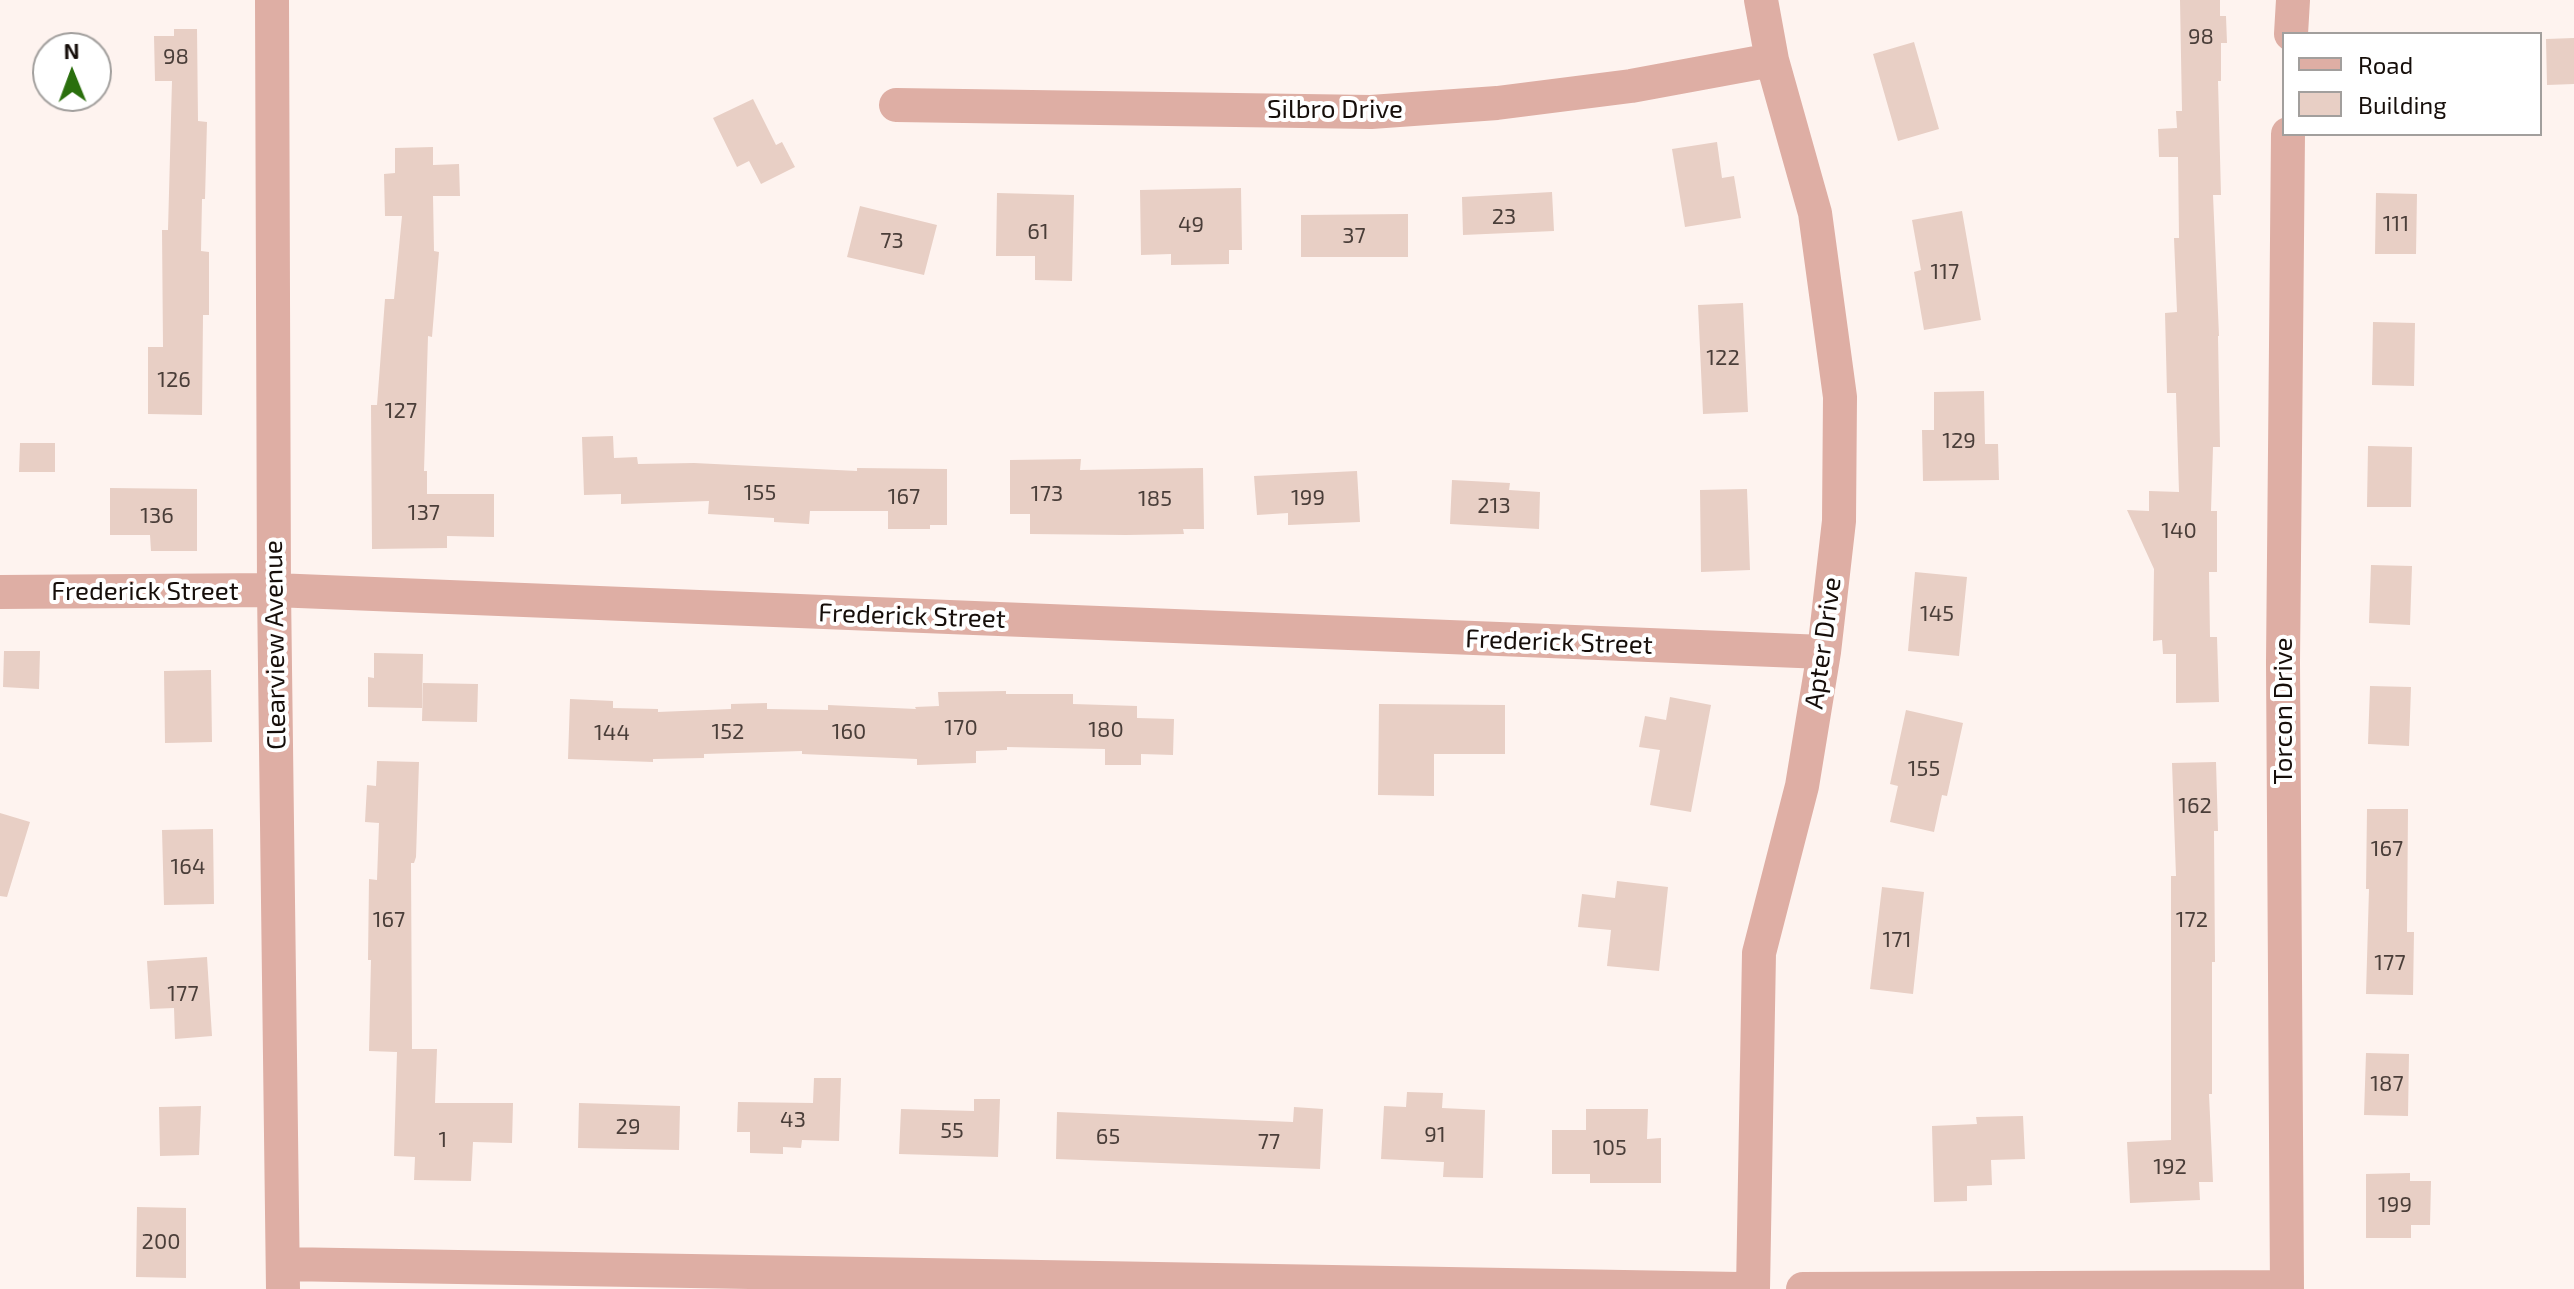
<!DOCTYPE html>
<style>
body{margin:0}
#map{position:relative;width:2574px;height:1289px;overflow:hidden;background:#fef3ef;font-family:"Exo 2",sans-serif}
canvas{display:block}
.legend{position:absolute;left:2282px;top:32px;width:260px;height:104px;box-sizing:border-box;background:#fff;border:2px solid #a29f9d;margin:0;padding:10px 14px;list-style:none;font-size:24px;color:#160e0a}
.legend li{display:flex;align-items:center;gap:16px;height:40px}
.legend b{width:40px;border:2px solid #a29f9d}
.north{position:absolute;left:32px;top:32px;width:80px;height:80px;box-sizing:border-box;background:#fff;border:2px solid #a29f9d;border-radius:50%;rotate:359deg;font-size:22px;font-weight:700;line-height:32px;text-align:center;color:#160e0a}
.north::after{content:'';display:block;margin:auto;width:28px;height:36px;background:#2a6f0d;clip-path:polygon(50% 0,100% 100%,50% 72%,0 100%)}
</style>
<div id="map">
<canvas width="2574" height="1289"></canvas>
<ul class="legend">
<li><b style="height:10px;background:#deaea4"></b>Road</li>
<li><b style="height:22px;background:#e8cfc5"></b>Building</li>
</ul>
<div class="north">N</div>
</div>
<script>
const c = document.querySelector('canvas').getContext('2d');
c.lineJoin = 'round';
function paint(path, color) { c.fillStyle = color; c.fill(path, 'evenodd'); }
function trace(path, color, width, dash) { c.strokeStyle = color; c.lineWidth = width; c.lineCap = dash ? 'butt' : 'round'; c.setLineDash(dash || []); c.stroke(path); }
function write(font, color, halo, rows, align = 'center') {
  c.font = font + ' "Exo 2",sans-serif'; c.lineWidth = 8; c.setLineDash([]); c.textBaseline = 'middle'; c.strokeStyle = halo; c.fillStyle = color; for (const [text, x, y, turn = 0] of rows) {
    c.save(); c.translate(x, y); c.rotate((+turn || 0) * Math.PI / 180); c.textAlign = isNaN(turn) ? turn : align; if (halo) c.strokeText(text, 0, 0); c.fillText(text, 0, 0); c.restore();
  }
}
const building = new Path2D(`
 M 2180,0 L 2220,0 L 2220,16 L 2226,16 L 2227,43 L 2221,43 L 2221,81 L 2218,81 L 2221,195 L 2213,195 L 2219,336 L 2218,336 L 2220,447 L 2213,447 L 2211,511 L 2217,511 L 2217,572 L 2209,572 L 2210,637 L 2217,637 L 2219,702 L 2176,703 L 2176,654 L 2163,654 L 2162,640 L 2153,641 L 2154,569 L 2127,510 L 2149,511 L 2149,491 L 2179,492 L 2176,393 L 2167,393 L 2165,313 L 2177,312 L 2174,238 L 2179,238 L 2178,157 L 2159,157 L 2158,129 L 2177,128 L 2176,111 L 2182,111 Z
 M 174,29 L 197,29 L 198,121 L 207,122 L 205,199 L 202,199 L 201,251 L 209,252 L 209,315 L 203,315 L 202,415 L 148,414 L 148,347 L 163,347 L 162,230 L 168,230 L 172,81 L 155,81 L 154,36 L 174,36 Z
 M 2574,38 L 2574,84 L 2547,85 L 2546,39 Z
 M 1914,42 L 1939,129 L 1898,141 L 1873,54 Z
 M 753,99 L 776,145 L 782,142 L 795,167 L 761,184 L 749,161 L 737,167 L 713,118 Z
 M 1717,142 L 1722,178 L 1734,176 L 1741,218 L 1685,227 L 1672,149 Z
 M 433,147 L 433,165 L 459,164 L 460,196 L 433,196 L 434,251 L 439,252 L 432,337 L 428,336 L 424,471 L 427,471 L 427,494 L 494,494 L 494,537 L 447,536 L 447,548 L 372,549 L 371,405 L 377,405 L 385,299 L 394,299 L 402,216 L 385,216 L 384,174 L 395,173 L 395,148 Z
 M 1241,188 L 1242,250 L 1229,250 L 1229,264 L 1171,265 L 1171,254 L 1141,255 L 1140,190 Z
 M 1552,192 L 1554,231 L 1463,235 L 1462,197 Z
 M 997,193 L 1074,195 L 1072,281 L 1035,280 L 1035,256 L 996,256 Z
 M 2376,193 L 2417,194 L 2416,254 L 2375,254 Z
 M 860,206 L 937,225 L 924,275 L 847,257 Z
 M 1962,211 L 1981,320 L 1924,330 L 1914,272 L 1921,270 L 1912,220 Z
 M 1408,214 L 1408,257 L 1301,257 L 1301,215 Z
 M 1743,303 L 1748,412 L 1703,414 L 1698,305 Z
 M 2373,322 L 2415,323 L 2414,386 L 2372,385 Z
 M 1984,391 L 1985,444 L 1998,444 L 1999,480 L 1923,481 L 1922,430 L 1934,430 L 1934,392 Z
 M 613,436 L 614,458 L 637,457 L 638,464 L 694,463 L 857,471 L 857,468 L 947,469 L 947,525 L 930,525 L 930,529 L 888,529 L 888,511 L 810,511 L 809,524 L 774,522 L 774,518 L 708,514 L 709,501 L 621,504 L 621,494 L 584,495 L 582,437 Z
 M 20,443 L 55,443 L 55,472 L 19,472 Z
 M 2368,446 L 2412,447 L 2411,507 L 2367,507 Z
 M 1081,459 L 1080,470 L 1203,468 L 1204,529 L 1183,529 L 1184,534 L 1126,535 L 1030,534 L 1030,514 L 1010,514 L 1010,460 Z
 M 1357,471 L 1360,522 L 1288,525 L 1288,513 L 1257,515 L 1254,476 Z
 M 1452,480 L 1510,483 L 1509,490 L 1540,492 L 1539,529 L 1450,524 Z
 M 110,488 L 197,489 L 197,551 L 151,551 L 150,535 L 110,535 Z
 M 1747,489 L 1750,570 L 1701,572 L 1700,490 Z
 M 2371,565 L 2412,566 L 2410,625 L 2369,623 Z
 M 1915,572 L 1967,577 L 1959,656 L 1908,651 Z
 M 4,651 L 40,651 L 39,689 L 3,687 Z
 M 374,653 L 423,654 L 422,708 L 368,707 L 368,677 L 374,678 Z
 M 211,670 L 212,742 L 165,743 L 164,671 Z
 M 423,683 L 478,684 L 477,722 L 422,721 Z
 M 2370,686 L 2411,687 L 2409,746 L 2368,744 Z
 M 1006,691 L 1006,694 L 1073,694 L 1073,704 L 1137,706 L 1137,718 L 1174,719 L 1173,755 L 1141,754 L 1141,765 L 1105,765 L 1105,749 L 1007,747 L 1007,750 L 976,751 L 976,763 L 917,765 L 917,759 L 802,754 L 802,751 L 704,754 L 704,758 L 653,759 L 653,762 L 568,759 L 570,699 L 613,701 L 613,708 L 658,709 L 658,712 L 731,709 L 731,704 L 767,703 L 767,709 L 828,710 L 828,705 L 916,709 L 915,707 L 939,706 L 938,692 Z
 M 1670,697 L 1711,705 L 1691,812 L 1650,805 L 1660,750 L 1639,747 L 1645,716 L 1666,720 Z
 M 1379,704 L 1505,705 L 1505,754 L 1434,754 L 1434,796 L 1378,795 Z
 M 1906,710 L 1963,723 L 1947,796 L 1942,795 L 1934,832 L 1890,822 L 1898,786 L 1890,784 Z
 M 377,761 L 419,762 L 416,857 L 414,863 L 411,863 L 412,1049 L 437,1049 L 435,1103 L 513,1103 L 512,1143 L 473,1142 L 471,1181 L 414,1180 L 415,1157 L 394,1156 L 397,1052 L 369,1051 L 371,960 L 368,960 L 369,879 L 377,880 L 379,823 L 365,822 L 367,785 L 376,786 Z
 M 2216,762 L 2218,831 L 2214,831 L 2215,962 L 2212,962 L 2212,1094 L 2209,1094 L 2213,1182 L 2199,1182 L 2200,1200 L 2130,1203 L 2127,1142 L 2171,1140 L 2171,876 L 2176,876 L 2172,763 Z
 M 2367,809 L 2408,809 L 2407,932 L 2414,932 L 2413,995 L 2366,994 L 2369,889 L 2366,889 Z
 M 0,813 L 30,822 L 7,897 L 0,896 Z
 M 213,829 L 214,904 L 164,905 L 162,830 Z
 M 1617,881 L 1668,887 L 1659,971 L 1607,966 L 1611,930 L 1578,927 L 1582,894 L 1615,898 Z
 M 1882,887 L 1924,892 L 1913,994 L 1870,989 Z
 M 207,957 L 212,1036 L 175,1039 L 174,1008 L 150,1009 L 147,961 Z
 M 2366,1053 L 2409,1054 L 2408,1116 L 2364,1115 Z
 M 814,1078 L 841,1078 L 839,1141 L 802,1140 L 801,1148 L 783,1147 L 783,1154 L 750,1153 L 750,1132 L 737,1132 L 738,1102 L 813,1103 Z
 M 1407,1092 L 1443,1093 L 1442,1108 L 1485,1110 L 1483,1178 L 1443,1177 L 1444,1162 L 1381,1159 L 1384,1106 L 1406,1107 Z
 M 974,1099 L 1000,1099 L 998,1157 L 899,1154 L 901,1109 L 974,1111 Z
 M 579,1103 L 680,1106 L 679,1150 L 578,1148 Z
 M 201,1106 L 199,1155 L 160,1156 L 159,1107 Z
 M 1294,1107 L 1323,1109 L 1320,1169 L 1056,1159 L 1057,1112 L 1293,1122 Z
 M 1586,1109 L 1648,1109 L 1647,1139 L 1661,1138 L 1661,1183 L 1590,1183 L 1590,1174 L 1552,1174 L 1552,1130 L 1586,1130 Z
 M 2023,1116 L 2025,1159 L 1991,1160 L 1992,1185 L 1967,1186 L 1967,1201 L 1934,1202 L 1932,1126 L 1977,1124 L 1976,1117 Z
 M 2410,1173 L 2410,1181 L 2431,1181 L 2430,1225 L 2411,1225 L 2411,1238 L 2366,1238 L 2366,1174 Z
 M 137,1207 L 186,1208 L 186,1278 L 136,1277 Z`);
const minor = new Path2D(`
 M 272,0 L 274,590 L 283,1289
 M 2291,34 L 2293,0
 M 896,105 L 1371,112 L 1497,103 L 1631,86 L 1772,60
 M 0,592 L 274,590 L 1824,652
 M 283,1264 L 1740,1289
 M 1753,1289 L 1759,953 L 1802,786 L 1824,652 L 1839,521 L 1840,397 L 1815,213 L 1772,60 L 1761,0
 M 1803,1289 L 2287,1287
 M 2287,1289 L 2283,662 L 2288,134`);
const numberNames = [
 ["98",2201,37],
 ["98",176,57],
 ["23",1504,217],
 ["111",2396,224],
 ["49",1191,225],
 ["61",1038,232],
 ["37",1354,236],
 ["73",892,241],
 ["117",1945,272],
 ["122",1723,358],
 ["126",174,380],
 ["127",401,411],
 ["129",1959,441],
 ["155",760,493],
 ["173",1047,494],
 ["167",904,497],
 ["199",1308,498],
 ["185",1155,499],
 ["213",1494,506],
 ["137",424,513],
 ["136",157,516],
 ["140",2179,531],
 ["145",1937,614],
 ["170",961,728],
 ["180",1106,730],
 ["152",728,732],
 ["160",849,732],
 ["144",612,733],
 ["155",1924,769],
 ["162",2195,806],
 ["167",2387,849],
 ["164",188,867],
 ["167",389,920],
 ["172",2192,920],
 ["171",1897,940],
 ["177",2390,963],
 ["177",183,994],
 ["187",2387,1084],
 ["43",793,1120],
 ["29",628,1127],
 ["55",952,1131],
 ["91",1435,1135],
 ["65",1108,1137],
 ["1",443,1140],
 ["77",1269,1142],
 ["105",1610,1148],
 ["192",2170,1167],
 ["199",2395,1205],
 ["200",161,1242]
];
const streetNames = [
 ["Silbro Drive",1335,109],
 ["Frederick Street",145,591],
 ["Frederick Street",912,616,2],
 ["Frederick Street",1559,642,2],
 ["Apter Drive",1823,643,-82],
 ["Clearview Avenue",275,645,-91],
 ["Torcon Drive",2283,711,-90]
];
paint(building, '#e8cfc5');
trace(minor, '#deaea4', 34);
write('22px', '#4a3e39', null, numberNames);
write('26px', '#160e0a', '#fff', streetNames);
</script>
